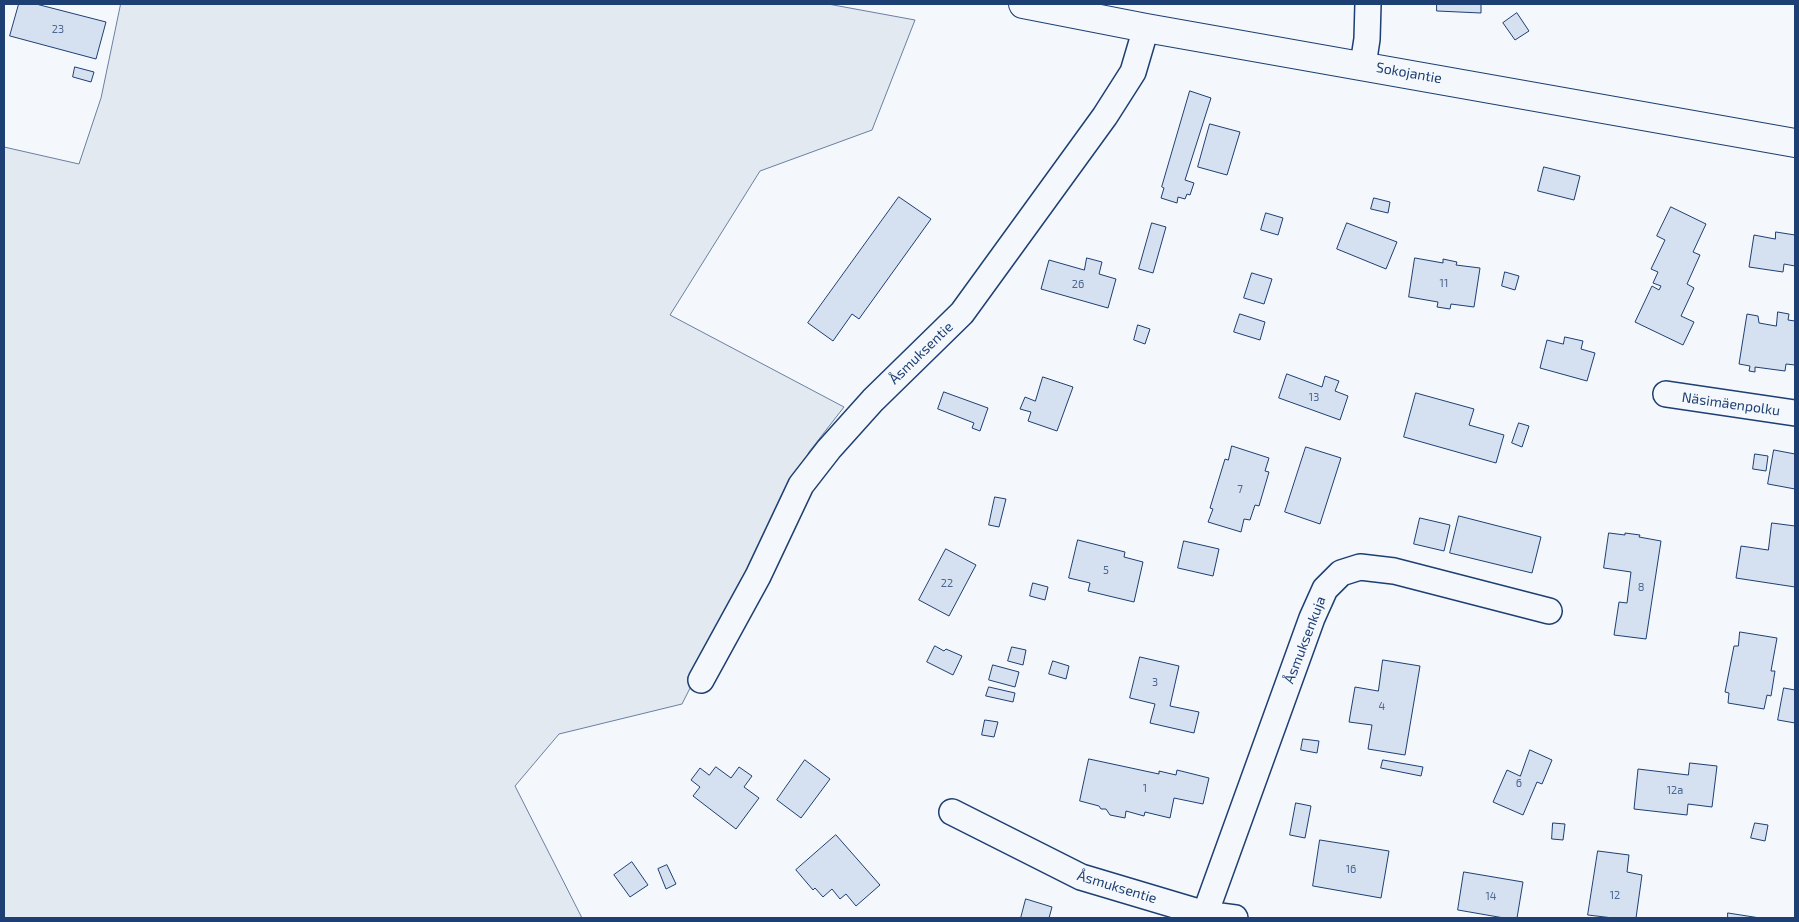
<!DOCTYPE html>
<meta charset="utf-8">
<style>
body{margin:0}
#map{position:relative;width:1799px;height:922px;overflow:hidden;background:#f4f7fb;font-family:"Exo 2",sans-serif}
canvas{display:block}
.frame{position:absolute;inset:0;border:5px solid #1d3f73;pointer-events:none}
</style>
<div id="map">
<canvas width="1799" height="922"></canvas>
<div class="frame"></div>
</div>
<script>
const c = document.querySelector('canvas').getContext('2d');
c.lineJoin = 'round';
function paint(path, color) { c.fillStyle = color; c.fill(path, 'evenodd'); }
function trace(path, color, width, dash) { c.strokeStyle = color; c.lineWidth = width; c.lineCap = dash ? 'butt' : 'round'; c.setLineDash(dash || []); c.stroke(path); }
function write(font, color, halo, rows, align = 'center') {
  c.font = font + ' "Exo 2",sans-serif'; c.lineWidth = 4; c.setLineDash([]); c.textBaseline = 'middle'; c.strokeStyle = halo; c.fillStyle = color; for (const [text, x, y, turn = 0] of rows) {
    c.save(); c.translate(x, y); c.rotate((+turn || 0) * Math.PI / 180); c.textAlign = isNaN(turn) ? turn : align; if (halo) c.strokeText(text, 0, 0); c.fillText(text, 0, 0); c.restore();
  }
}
const green = new Path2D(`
 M 121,4 L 828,4 L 915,20 L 872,130 L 760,171 L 670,315 L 844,407 L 809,452 L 682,704 L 559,734 L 515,786 L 582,918 L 4,918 L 4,147 L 79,164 L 101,98 Z`);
const building = new Path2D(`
 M 19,4 L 36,4 L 106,22 L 96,59 L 10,36 Z
 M 1437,4 L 1481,4 L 1481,13 L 1437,11 Z
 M 1517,13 L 1529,31 L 1515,40 L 1503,23 Z
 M 75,67 L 94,72 L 91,82 L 73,77 Z
 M 1190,91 L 1211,98 L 1185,180 L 1194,183 L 1190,195 L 1187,194 L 1185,199 L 1178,197 L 1177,203 L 1161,198 L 1164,188 L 1162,187 Z
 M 1210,124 L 1240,132 L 1227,175 L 1198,167 Z
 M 1544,167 L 1580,176 L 1574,200 L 1538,191 Z
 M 899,197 L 931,219 L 859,319 L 852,314 L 833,341 L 808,323 Z
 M 1374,198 L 1390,202 L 1388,213 L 1371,209 Z
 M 1671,207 L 1706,224 L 1693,252 L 1700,255 L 1687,284 L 1694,288 L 1681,316 L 1694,322 L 1683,345 L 1635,322 L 1652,286 L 1659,290 L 1661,286 L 1653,283 L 1658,272 L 1651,269 L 1665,240 L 1657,236 Z
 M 1266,213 L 1283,218 L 1278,235 L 1261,230 Z
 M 1152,223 L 1166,227 L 1153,273 L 1139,269 Z
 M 1347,223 L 1397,242 L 1386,269 L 1337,249 Z
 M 1776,232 L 1795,235 L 1795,266 L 1784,264 L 1783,272 L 1749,267 L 1754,235 L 1775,239 Z
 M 1087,258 L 1102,262 L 1099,274 L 1116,279 L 1108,308 L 1041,289 L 1049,260 L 1084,270 Z
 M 1415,258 L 1443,263 L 1443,259 L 1457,262 L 1456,265 L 1480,268 L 1474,307 L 1451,304 L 1450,309 L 1437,307 L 1438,302 L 1409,297 Z
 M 1505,272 L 1519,276 L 1515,290 L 1502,286 Z
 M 1252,273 L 1272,279 L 1264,304 L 1244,298 Z
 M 1778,312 L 1789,314 L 1788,320 L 1795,321 L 1795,365 L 1786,364 L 1785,371 L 1755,367 L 1755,372 L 1749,371 L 1750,366 L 1739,364 L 1747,314 L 1758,316 L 1759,323 L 1776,326 Z
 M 1240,314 L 1265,322 L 1260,340 L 1234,332 Z
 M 1138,325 L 1150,329 L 1145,344 L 1134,340 Z
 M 1565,337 L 1583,341 L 1581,349 L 1595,353 L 1587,381 L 1540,368 L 1547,340 L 1563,344 Z
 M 1287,374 L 1322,387 L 1325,376 L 1339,381 L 1335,391 L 1348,396 L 1340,420 L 1279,398 Z
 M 1043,377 L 1073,387 L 1057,431 L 1028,421 L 1031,412 L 1020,409 L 1025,397 L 1035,401 Z
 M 944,392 L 988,408 L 980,431 L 972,428 L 974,423 L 938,409 Z
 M 1416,393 L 1474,409 L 1469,425 L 1504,435 L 1496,463 L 1404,437 Z
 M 1519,423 L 1529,426 L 1522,447 L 1512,443 Z
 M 1232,446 L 1269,458 L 1265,471 L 1269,472 L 1259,506 L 1255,505 L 1250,520 L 1244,519 L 1241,532 L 1208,522 L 1213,509 L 1210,508 L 1225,459 L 1228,460 Z
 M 1306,447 L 1341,458 L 1320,524 L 1285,512 Z
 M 1774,450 L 1795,454 L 1795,489 L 1768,484 Z
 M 1755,454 L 1768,456 L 1766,471 L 1753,469 Z
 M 995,497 L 1006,499 L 999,527 L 989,525 Z
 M 1459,516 L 1541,537 L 1532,573 L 1450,553 Z
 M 1420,518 L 1450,525 L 1444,551 L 1414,544 Z
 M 1772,523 L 1795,526 L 1795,587 L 1736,578 L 1741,546 L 1768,550 Z
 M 1609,533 L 1625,535 L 1625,533 L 1640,535 L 1639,537 L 1661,541 L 1646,639 L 1614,635 L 1619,602 L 1627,603 L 1631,572 L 1604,568 Z
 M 1078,540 L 1125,552 L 1124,557 L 1143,562 L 1134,602 L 1088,591 L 1090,583 L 1069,578 Z
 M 1184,541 L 1219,549 L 1213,576 L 1178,568 Z
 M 946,549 L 976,565 L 949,616 L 919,600 Z
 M 1033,583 L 1048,587 L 1045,600 L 1030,596 Z
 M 1740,632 L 1777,638 L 1771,671 L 1775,671 L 1771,696 L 1767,695 L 1764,709 L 1728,703 L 1729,693 L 1725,692 L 1734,646 L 1738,646 Z
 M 935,646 L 944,651 L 946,649 L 962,656 L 953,675 L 927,662 Z
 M 1012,647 L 1026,650 L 1023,665 L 1008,661 Z
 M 1140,657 L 1179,666 L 1170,706 L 1199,712 L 1194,733 L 1150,723 L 1155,704 L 1130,698 Z
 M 1383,660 L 1420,666 L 1405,755 L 1368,749 L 1372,725 L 1349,722 L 1355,687 L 1378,691 Z
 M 1053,661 L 1069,666 L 1066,679 L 1049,674 Z
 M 993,665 L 1019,672 L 1015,687 L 989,680 Z
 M 989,687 L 1015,693 L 1013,702 L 986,696 Z
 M 1784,688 L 1795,690 L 1795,723 L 1778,720 Z
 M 985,720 L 998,722 L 994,737 L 982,735 Z
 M 1303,739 L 1319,741 L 1317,753 L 1301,750 Z
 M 1530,750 L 1552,760 L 1542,784 L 1537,782 L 1523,815 L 1493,802 L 1507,770 L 1520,776 Z
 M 1089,759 L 1159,774 L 1159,771 L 1176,775 L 1177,770 L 1209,778 L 1203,804 L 1174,798 L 1170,818 L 1145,812 L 1144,816 L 1126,811 L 1125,818 L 1110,815 L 1106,809 L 1101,809 L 1099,806 L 1080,801 Z
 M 805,760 L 830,779 L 801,818 L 777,800 Z
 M 1383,760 L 1423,767 L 1421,776 L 1381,768 Z
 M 1690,763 L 1717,766 L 1712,807 L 1688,804 L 1687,815 L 1634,809 L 1638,769 L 1688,775 Z
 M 716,767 L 731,778 L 739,767 L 752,776 L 744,787 L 759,798 L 736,829 L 693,796 L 700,787 L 691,780 L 700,768 L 709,775 Z
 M 1296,803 L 1311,806 L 1305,838 L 1290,835 Z
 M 1553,823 L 1565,824 L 1563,840 L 1552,839 Z
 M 1755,823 L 1768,825 L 1765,841 L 1751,838 Z
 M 836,835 L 880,885 L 856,906 L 846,894 L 840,899 L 832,889 L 823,897 L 815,888 L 813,890 L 796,870 Z
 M 1320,840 L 1389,851 L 1381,898 L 1313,886 Z
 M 1598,851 L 1629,855 L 1627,872 L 1642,875 L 1636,918 L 1613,918 L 1588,915 Z
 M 632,862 L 648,885 L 630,897 L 614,875 Z
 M 667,865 L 676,884 L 666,889 L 658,869 Z
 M 1464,872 L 1523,882 L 1517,918 L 1504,918 L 1458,910 Z
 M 1026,899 L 1052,907 L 1049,918 L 1021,918 Z
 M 1728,913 L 1760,918 L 1728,918 Z`);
const minor = new Path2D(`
 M 1363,65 L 1367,39 L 1368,4
 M 1666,394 L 1795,413
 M 701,680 L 758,576 L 801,485 L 829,449 L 873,400 L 962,313 L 1105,116 L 1133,72 L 1146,28
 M 952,812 L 1081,877 L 1205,914 L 1235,918
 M 1205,914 L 1312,618 L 1325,589 L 1341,573 L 1360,567 L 1394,571 L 1549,611`);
const tertiary = new Path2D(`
 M 1023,4 L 1146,28 L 1795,143`);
const numberNames = [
 ["23",58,29],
 ["11",1444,283],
 ["26",1078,284],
 ["13",1314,397],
 ["7",1240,489],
 ["5",1106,570],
 ["22",947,583],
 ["8",1641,587],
 ["3",1155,682],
 ["4",1382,706],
 ["6",1519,783],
 ["1",1145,788],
 ["12a",1675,790],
 ["16",1351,869],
 ["12",1615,895],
 ["14",1491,896]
];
const streetNames = [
 ["Sokojantie",1409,73,10],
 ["Åsmuksentie",921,353,-44],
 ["Näsimäenpolku",1731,404,8],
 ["Åsmuksenkuja",1305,640,-69],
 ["Åsmuksentie",1117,887,17]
];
paint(green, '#e3e9f0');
trace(green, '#687fa3', 1);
paint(building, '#d5e0f0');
trace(building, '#1d3f73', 1);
trace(minor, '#1d3f73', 28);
trace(tertiary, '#1d3f73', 30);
trace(minor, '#f4f7fb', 25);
trace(tertiary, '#f4f7fb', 28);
write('11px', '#4b6792', null, numberNames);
write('14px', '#1d3f73', '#f4f7fb', streetNames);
</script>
